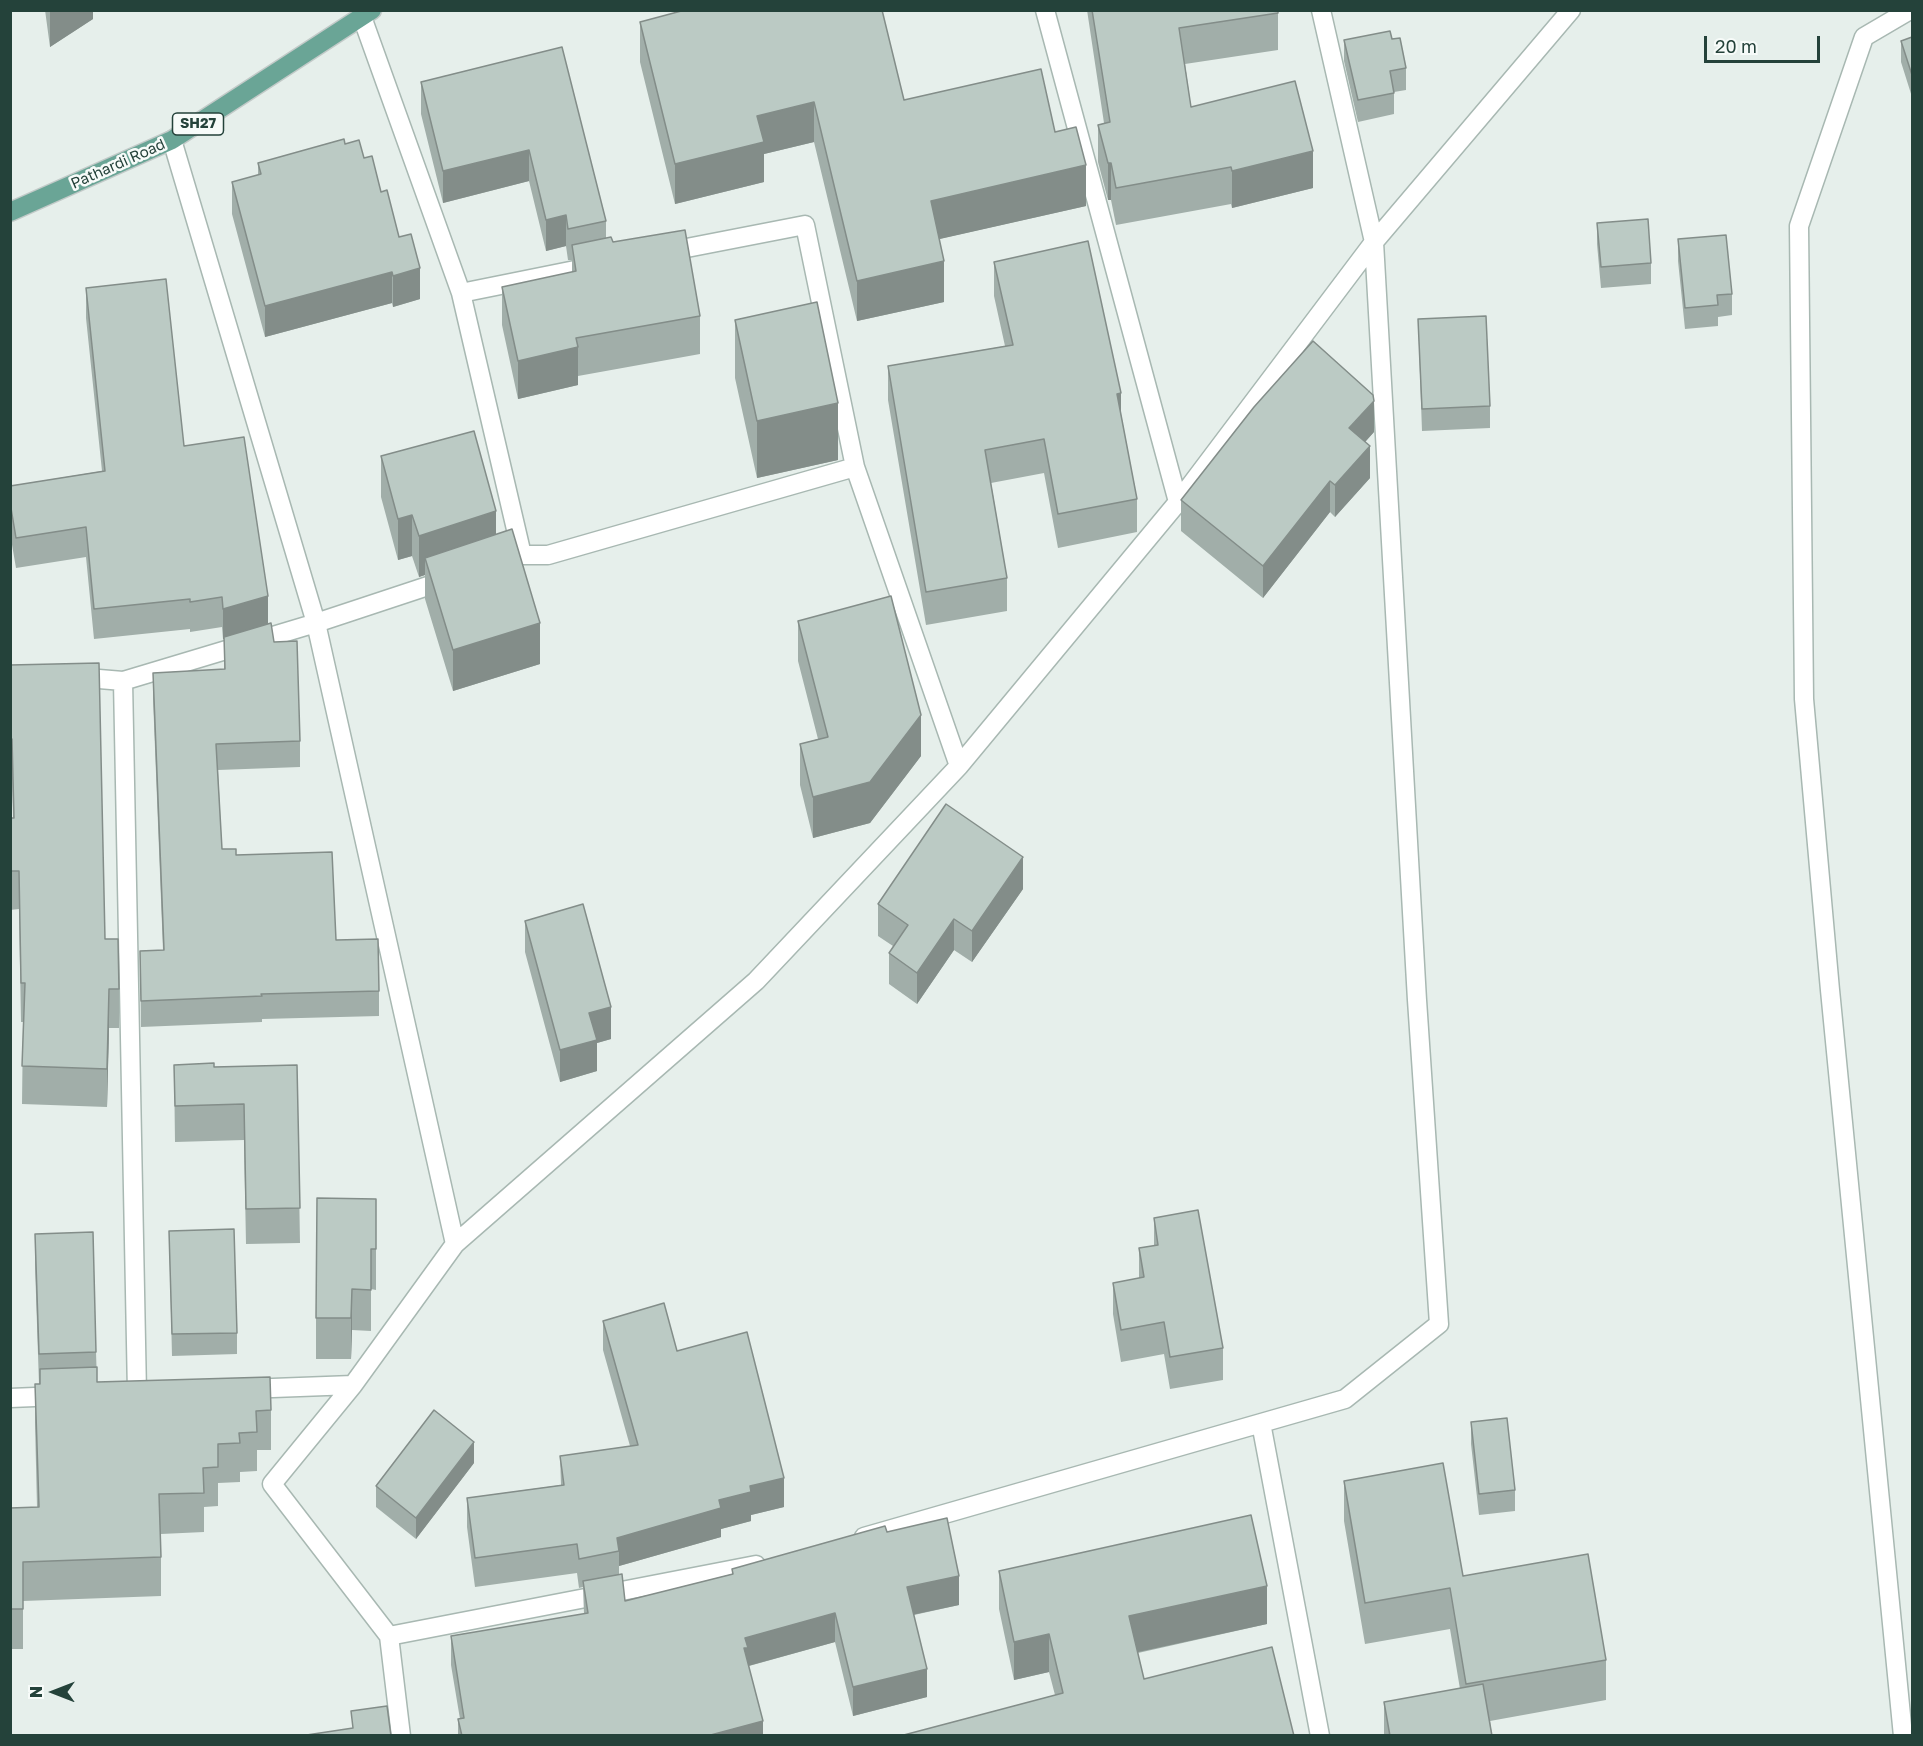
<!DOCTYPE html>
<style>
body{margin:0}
#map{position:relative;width:1923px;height:1746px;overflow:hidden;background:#e6efeb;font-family:"Golos Text",sans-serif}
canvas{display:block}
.frame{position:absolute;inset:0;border:12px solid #24423a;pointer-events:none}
.north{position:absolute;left:24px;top:1662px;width:60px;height:60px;-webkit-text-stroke:4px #f7fbf9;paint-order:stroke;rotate:270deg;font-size:16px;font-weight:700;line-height:24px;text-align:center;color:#24423a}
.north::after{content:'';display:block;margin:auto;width:21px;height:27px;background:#24423a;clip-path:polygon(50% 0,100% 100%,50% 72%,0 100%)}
.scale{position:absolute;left:1704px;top:36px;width:116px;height:27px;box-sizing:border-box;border:3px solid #24423a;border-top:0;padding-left:8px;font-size:18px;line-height:21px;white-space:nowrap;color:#24423a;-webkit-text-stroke:4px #f7fbf9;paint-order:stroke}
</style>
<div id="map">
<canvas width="1923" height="1746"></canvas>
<div class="frame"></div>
<div class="north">N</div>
<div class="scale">20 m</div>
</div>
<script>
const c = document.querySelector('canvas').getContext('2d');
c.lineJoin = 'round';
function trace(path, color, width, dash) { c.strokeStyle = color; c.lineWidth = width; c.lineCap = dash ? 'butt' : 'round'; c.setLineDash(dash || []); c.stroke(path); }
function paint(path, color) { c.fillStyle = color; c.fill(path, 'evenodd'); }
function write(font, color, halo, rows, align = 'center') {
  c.font = font + ' "Golos Text",sans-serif'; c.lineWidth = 5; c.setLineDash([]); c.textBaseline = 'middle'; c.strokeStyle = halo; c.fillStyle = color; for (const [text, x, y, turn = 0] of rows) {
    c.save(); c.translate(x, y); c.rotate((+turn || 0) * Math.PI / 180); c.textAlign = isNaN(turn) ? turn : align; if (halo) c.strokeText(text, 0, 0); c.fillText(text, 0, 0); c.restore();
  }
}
const minor = new Path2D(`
 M 1045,10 L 1178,502
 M 362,17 L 461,293 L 522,555
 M 172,140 L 316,623 L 455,1244 L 353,1385
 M 666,252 L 805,225 L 855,467 L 959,766 L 1178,502 L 1374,242 L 1571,10
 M 461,293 L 595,266
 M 498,563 L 522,555 L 548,555 L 855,467
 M 75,677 L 123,681 L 316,623 L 449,579
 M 123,681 L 137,1393
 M 455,1244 L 756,981 L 959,766
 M 246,1389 L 353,1385 L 272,1484 L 389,1636 L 401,1736
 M 10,1398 L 60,1396
 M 1261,1423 L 1320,1736
 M 864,1537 L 1345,1399 L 1439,1324 L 1417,1000 L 1374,242 L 1321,10
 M 389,1636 L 756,1565
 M 1903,1736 L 1830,990 L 1804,699 L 1799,226 L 1864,37 L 1910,10`);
const primary = new Path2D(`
 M 10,212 L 172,140 L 372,10`);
const wall = new Path2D(`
 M 45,10 L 93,10 L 93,19 L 50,47 Z
 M 1087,10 L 1278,10 L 1278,50 L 1185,64 L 1191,107 L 1313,188 L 1232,208 L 1231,204 L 1116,225 L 1111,200 L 1108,200 L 1098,162 L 1098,125 L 1104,123 Z
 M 640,22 L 904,100 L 1055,132 L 1086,206 L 939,239 L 944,302 L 857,321 L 814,142 L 764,154 L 764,182 L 675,204 L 640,62 Z
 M 1912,37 L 1912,97 L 1901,62 L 1901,41 Z
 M 1392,39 L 1406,68 L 1406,90 L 1394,92 L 1394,114 L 1358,122 L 1344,61 L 1344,40 Z
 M 562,47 L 606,221 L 606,238 L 613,242 L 700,316 L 700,354 L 578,376 L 578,385 L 518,399 L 502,325 L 502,287 L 572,272 L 572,260 L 568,260 L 566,246 L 546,251 L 529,181 L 443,203 L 421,114 L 421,82 Z
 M 345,144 L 364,158 L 381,192 L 399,237 L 420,299 L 393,307 L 392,303 L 265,337 L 232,214 L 232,182 L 258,175 L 258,163 Z
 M 1597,223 L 1651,263 L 1651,284 L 1601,288 L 1597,244 Z
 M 1678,239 L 1732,294 L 1732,315 L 1718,317 L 1718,326 L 1685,329 L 1678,261 Z
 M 994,262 L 1121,414 L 1137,499 L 1137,532 L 1058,548 L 1044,473 L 991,483 L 1007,578 L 1007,611 L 926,625 L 888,400 L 888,366 L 1005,346 L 994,296 Z
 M 86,288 L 184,446 L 268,624 L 274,642 L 300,741 L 300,767 L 218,770 L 222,849 L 236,855 L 336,940 L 379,991 L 379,1016 L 262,1019 L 262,1022 L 141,1027 L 140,951 L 163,950 L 153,698 L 153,673 L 224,669 L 224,639 L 223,639 L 222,627 L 190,632 L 190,629 L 94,639 L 86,557 L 16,568 L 10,533 L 10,486 L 102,471 L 86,318 Z
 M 1418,319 L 1490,406 L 1490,428 L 1422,431 Z
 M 735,320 L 838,460 L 757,478 L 735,378 Z
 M 1374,432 L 1365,442 L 1370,478 L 1335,517 L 1330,512 L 1263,598 L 1181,531 L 1181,500 Z
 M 381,456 L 496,535 L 540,664 L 453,691 L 425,599 L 425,575 L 419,577 L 412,556 L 398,560 L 381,497 Z
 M 798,621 L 921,756 L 870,823 L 813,838 L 800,785 L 800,744 L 818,739 L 798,661 Z
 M 10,665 L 105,939 L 119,989 L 119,1028 L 109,1028 L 107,1107 L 22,1104 L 23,1022 L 21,1022 L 19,909 L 10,910 L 10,818 L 13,818 L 12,778 L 10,778 Z
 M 1023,889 L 972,962 L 954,950 L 917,1004 L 889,984 L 889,953 L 893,946 L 878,936 L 878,904 Z
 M 525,921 L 611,1039 L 597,1043 L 597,1071 L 560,1082 L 525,952 Z
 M 174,1065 L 214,1067 L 297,1065 L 300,1243 L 246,1244 L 244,1140 L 175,1142 Z
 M 376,1199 L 376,1290 L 371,1289 L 371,1331 L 352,1330 L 351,1359 L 316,1359 L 316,1318 Z
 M 1154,1218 L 1223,1348 L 1223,1380 L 1170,1389 L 1164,1354 L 1121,1362 L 1113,1314 L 1113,1283 L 1139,1278 L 1139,1248 L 1154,1246 Z
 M 169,1231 L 237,1333 L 237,1354 L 172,1356 Z
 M 35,1234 L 96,1352 L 97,1382 L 271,1410 L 271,1450 L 257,1450 L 257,1471 L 240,1472 L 240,1482 L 218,1483 L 218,1506 L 204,1507 L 204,1532 L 161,1534 L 161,1596 L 23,1601 L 23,1649 L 10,1649 L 10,1508 L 37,1507 L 35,1423 L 35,1384 L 39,1384 L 35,1265 Z
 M 603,1321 L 677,1351 L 784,1507 L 751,1515 L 751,1521 L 721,1529 L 721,1537 L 619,1566 L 619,1574 L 625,1601 L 732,1574 L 732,1569 L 887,1532 L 959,1605 L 914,1615 L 927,1697 L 853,1716 L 835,1642 L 749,1666 L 763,1736 L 458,1736 L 458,1719 L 460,1719 L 451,1665 L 451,1636 L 584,1614 L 583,1587 L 579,1588 L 577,1573 L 475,1587 L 467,1527 L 467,1498 L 561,1485 L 560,1456 L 630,1446 L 603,1350 Z
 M 1471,1422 L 1515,1490 L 1515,1511 L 1479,1515 L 1471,1444 Z
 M 474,1463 L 416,1539 L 376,1507 L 376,1486 Z
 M 1344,1481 L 1463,1576 L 1606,1660 L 1606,1700 L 1490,1721 L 1492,1736 L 1384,1736 L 1384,1702 L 1460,1689 L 1450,1629 L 1365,1644 L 1344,1521 Z
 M 999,1571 L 1267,1624 L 1138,1653 L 1144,1679 L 1055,1695 L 1049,1672 L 1014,1680 L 999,1609 Z`);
const shadedWall = new Path2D(`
 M 50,10 L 93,10 L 93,19 L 50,47 Z
 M 814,102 L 814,142 L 764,154 L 764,182 L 675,204 L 675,164 L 757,116 Z
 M 529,150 L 529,181 L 443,203 L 443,171 Z
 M 1313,151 L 1313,188 L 1232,208 L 1232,171 Z
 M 1108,163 L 1111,163 L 1111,200 L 1108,200 Z
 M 1086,165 L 1086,206 L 931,241 L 931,201 Z
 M 566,215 L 566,246 L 546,251 L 546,220 Z
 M 944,261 L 944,302 L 857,321 L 857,281 Z
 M 420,268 L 420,299 L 393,307 L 393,276 Z
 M 392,272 L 392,303 L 265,337 L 265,306 Z
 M 578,347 L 578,385 L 518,399 L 518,361 Z
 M 1121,393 L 1121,426 L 1117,394 Z
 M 1374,401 L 1374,432 L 1349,460 L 1349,428 Z
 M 838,403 L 838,460 L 757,478 L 757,421 Z
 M 1370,446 L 1370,478 L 1335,517 L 1335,485 Z
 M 1330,481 L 1330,512 L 1263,598 L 1263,566 Z
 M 496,511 L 496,552 L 425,558 L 425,575 L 419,577 L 419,536 Z
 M 412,515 L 412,556 L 398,560 L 398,519 Z
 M 268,596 L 268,626 L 223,639 L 223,609 Z
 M 540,623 L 540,664 L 453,691 L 453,650 Z
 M 921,715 L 921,756 L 870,823 L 813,838 L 813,797 Z
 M 1023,857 L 1023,889 L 972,962 L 972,931 Z
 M 954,919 L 954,950 L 917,1004 L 917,973 Z
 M 109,989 L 109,1028 L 107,1107 L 107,1069 Z
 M 611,1007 L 611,1039 L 597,1043 L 597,1071 L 560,1082 L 560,1050 L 589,1013 Z
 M 352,1289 L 352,1330 L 351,1359 L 351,1318 Z
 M 474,1442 L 474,1463 L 416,1539 L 416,1518 Z
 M 784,1478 L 784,1507 L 751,1515 L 751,1521 L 721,1529 L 721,1537 L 619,1566 L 619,1551 L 617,1538 L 719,1500 L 750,1486 Z
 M 959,1576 L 959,1605 L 907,1616 L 907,1587 Z
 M 1267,1586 L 1267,1624 L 1129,1654 L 1129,1616 Z
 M 835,1613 L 835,1642 L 748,1666 L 744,1648 L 745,1638 Z
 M 1049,1634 L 1049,1672 L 1014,1680 L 1014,1642 Z
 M 927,1669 L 927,1697 L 853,1716 L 853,1687 Z
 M 763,1721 L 763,1736 L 707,1736 Z`);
const building = new Path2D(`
 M 685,10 L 882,10 L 904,100 L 1041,69 L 1055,132 L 1076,127 L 1086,165 L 931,201 L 944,261 L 857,281 L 814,102 L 757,116 L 764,142 L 675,164 L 640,22 Z
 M 1092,10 L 1278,10 L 1278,13 L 1179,28 L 1191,107 L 1295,81 L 1313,151 L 1232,171 L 1231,167 L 1116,188 L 1111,163 L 1108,163 L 1098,125 L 1110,122 Z
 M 1390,31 L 1392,39 L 1400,38 L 1406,68 L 1390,71 L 1394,93 L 1358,100 L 1344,40 Z
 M 1912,37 L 1912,75 L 1901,41 Z
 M 562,47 L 606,221 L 568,229 L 566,215 L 546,220 L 529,150 L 443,171 L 421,82 Z
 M 344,139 L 345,144 L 359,140 L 364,158 L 372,156 L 381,192 L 387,190 L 399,237 L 411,234 L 420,268 L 393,276 L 392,272 L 265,306 L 232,182 L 261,174 L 258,163 Z
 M 1648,219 L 1651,263 L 1601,267 L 1597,223 Z
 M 685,230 L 700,316 L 576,338 L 578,347 L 518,361 L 502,287 L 576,271 L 572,245 L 611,237 L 613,242 Z
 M 1726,235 L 1732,294 L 1717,295 L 1718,305 L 1685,308 L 1678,239 Z
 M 1088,241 L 1121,393 L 1117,394 L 1137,499 L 1058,514 L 1044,439 L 985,450 L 1007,578 L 926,592 L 888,366 L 1013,345 L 994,262 Z
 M 166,279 L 184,446 L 244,437 L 268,596 L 223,609 L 222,597 L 190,602 L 190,599 L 94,609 L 86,527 L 16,538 L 10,502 L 10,486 L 105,471 L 86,288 Z
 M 817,302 L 838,403 L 757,421 L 735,320 Z
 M 1486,316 L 1490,406 L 1422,409 L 1418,319 Z
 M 1313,341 L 1373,395 L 1374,401 L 1349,428 L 1370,446 L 1335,485 L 1330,481 L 1263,566 L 1181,500 L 1254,407 Z
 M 474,431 L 496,511 L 419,536 L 412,515 L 398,519 L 381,456 Z
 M 512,529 L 540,623 L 453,650 L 425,558 Z
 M 891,596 L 921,715 L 870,782 L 813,797 L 800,744 L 828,737 L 798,621 Z
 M 271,623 L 274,642 L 297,641 L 300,741 L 216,744 L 222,849 L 236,849 L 236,855 L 332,852 L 336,940 L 378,939 L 379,991 L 261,994 L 262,996 L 141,1001 L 140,951 L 164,950 L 153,673 L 225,669 L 224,637 Z
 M 99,663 L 105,939 L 118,939 L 119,989 L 109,989 L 107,1069 L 22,1066 L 25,983 L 21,983 L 19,871 L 10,871 L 10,818 L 14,818 L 12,739 L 10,739 L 10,665 Z
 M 946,804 L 1023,857 L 972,931 L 954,919 L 917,973 L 889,953 L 908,925 L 878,904 Z
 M 583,904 L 611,1007 L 589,1013 L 597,1040 L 560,1050 L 525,921 Z
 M 214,1063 L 214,1067 L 297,1065 L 300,1208 L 246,1209 L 244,1104 L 175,1106 L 174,1065 Z
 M 317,1198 L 376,1199 L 376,1249 L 371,1249 L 371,1290 L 352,1289 L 351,1318 L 316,1318 Z
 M 1198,1210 L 1223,1348 L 1170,1357 L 1164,1322 L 1121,1330 L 1113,1283 L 1144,1277 L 1139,1248 L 1158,1245 L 1154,1218 Z
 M 234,1229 L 237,1333 L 172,1334 L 169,1231 Z
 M 93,1232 L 96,1352 L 39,1354 L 35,1234 Z
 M 664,1303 L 677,1351 L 747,1332 L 784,1478 L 750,1486 L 751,1492 L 719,1500 L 721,1508 L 617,1538 L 619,1551 L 579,1559 L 577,1544 L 475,1558 L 467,1498 L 564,1485 L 560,1456 L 638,1445 L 603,1321 Z
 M 97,1367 L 97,1382 L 270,1377 L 271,1410 L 256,1411 L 257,1432 L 239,1433 L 240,1443 L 218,1444 L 218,1467 L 203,1468 L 204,1493 L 159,1494 L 161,1557 L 23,1562 L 23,1609 L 10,1609 L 10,1508 L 39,1507 L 35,1384 L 40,1384 L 40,1369 Z
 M 434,1410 L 474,1442 L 416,1518 L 376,1486 Z
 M 1507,1418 L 1515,1490 L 1479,1494 L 1471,1422 Z
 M 1443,1463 L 1463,1576 L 1588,1554 L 1606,1660 L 1466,1684 L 1450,1588 L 1365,1603 L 1344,1481 Z
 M 1251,1515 L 1267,1586 L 1129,1616 L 1144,1679 L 1272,1647 L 1294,1736 L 900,1736 L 1063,1693 L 1049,1634 L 1014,1642 L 999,1571 Z
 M 947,1518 L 959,1576 L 907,1587 L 927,1669 L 853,1687 L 835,1613 L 745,1638 L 748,1648 L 744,1648 L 763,1721 L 707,1736 L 462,1736 L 458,1719 L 464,1718 L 451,1636 L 588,1613 L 583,1581 L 622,1574 L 625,1601 L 733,1574 L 732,1569 L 885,1526 L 887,1532 Z
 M 1483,1684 L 1492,1736 L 1390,1736 L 1384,1702 Z
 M 387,1706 L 391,1736 L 300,1736 L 353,1728 L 351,1711 Z`);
const shields = [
 [198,124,51]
];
const shieldNames = [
 ["SH27",198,124]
];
const streetNames = [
 ["Pathardi Road",118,164,-24]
];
trace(minor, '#a8b8b2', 21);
trace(primary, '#c2cac8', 21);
trace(minor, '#fff', 18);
trace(primary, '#6aa596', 18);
paint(wall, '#a1aea9');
paint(shadedWall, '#838d89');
paint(building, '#bbcac4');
trace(building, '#838d89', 1.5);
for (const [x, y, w] of shields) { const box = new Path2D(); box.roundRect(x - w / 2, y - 11, w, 22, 4.5); c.fillStyle = '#f7fbf9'; c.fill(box); trace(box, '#24423a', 1.5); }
write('bold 14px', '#24423a', null, shieldNames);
write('15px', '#24423a', '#f7fbf9', streetNames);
</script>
